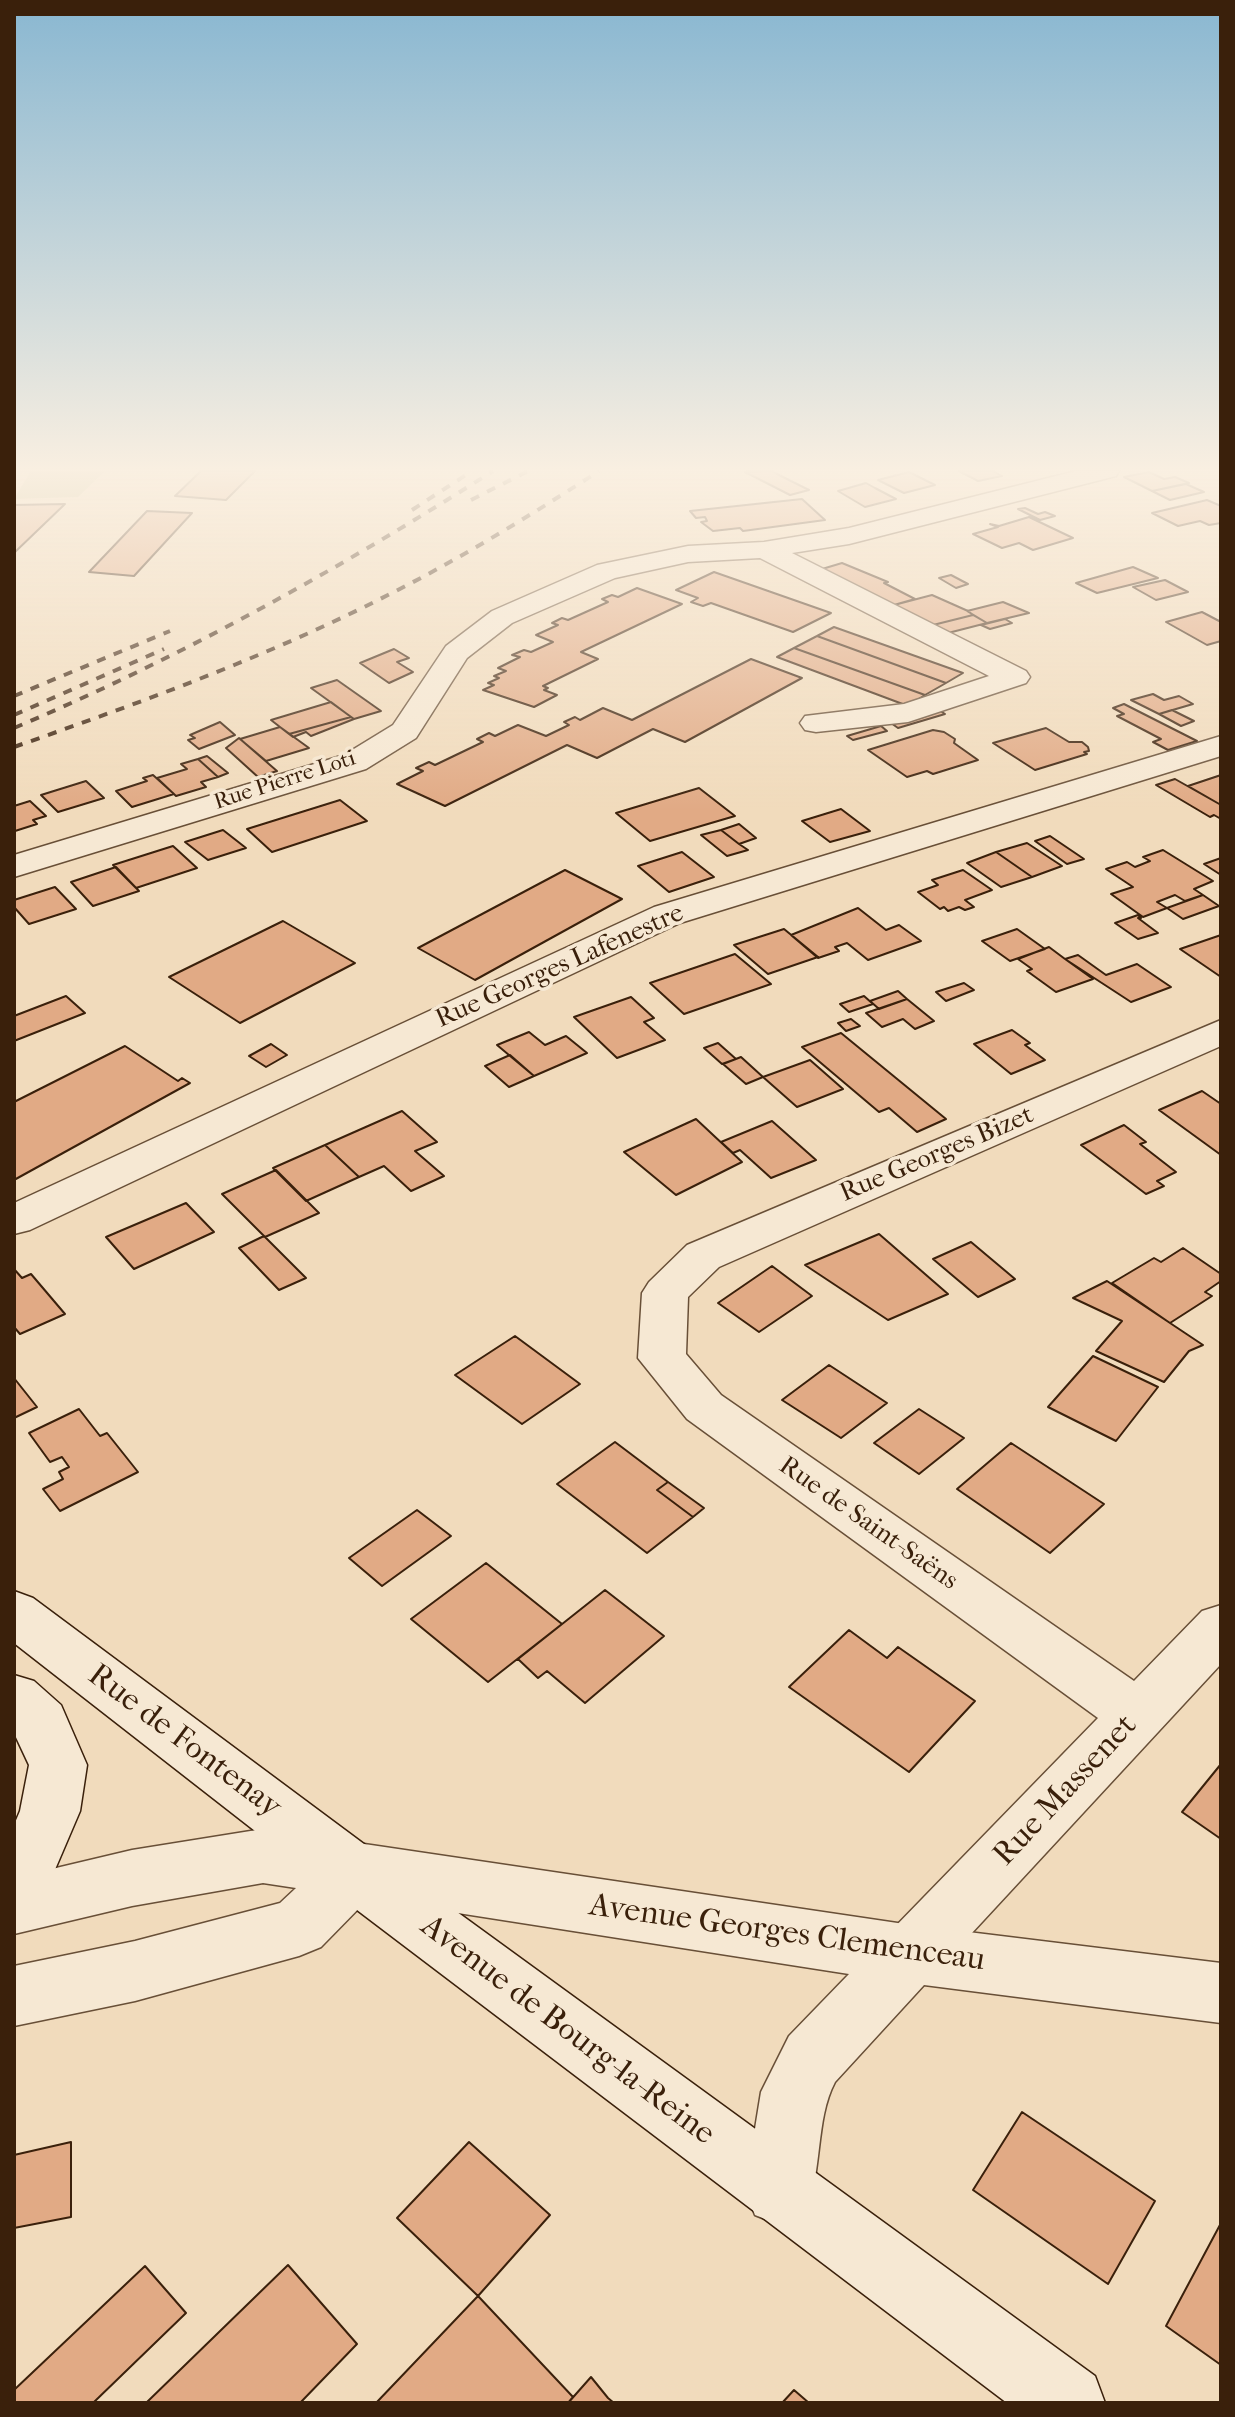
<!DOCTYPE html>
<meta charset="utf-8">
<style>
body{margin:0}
#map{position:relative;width:1235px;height:2417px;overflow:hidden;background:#f1dbbc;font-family:"IM FELL French Canon",serif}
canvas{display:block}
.frame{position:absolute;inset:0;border:16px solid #3a200b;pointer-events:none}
</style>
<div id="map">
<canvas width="1235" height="2417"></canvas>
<div class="frame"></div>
</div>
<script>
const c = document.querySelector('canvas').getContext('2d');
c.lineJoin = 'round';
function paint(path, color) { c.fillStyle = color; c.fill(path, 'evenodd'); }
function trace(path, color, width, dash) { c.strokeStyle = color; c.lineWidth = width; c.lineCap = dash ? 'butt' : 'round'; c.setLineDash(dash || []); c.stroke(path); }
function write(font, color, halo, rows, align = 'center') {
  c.font = font + ' "IM FELL French Canon",serif'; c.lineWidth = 7; c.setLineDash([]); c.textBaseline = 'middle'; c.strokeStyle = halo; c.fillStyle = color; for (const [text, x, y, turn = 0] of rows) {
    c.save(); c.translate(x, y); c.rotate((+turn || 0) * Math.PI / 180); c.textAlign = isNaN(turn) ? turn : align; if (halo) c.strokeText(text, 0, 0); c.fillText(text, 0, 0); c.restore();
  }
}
const green = new Path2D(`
 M 31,471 L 105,471 L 78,497 L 14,499 Z`);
const building = new Path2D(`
 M 201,471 L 255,471 L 226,500 L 175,496 Z
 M 772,471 L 777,474 L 809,490 L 790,495 L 745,472 Z
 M 959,471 L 993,471 L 1002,476 L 978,481 Z
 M 909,472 L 935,485 L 904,493 L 878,480 Z
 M 1149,472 L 1164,479 L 1175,477 L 1189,483 L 1152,491 L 1124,477 Z
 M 866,483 L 875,488 L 896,499 L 865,507 L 838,491 Z
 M 1186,484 L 1204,492 L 1170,500 L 1152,491 Z
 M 802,499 L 825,520 L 743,531 L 740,528 L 713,531 L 701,522 L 707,521 L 705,517 L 696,518 L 690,511 Z
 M 1207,500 L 1221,506 L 1221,523 L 1209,525 L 1200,521 L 1178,526 L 1152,513 Z
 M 65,504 L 14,553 L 14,505 Z
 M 1025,508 L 1038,514 L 1045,512 L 1055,516 L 1040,520 L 1018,509 Z
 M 147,511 L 192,513 L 134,576 L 89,572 Z
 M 1029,517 L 1073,538 L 1033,550 L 1019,543 L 1002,548 L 973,534 L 998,527 L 990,524 L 999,526 Z
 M 842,563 L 888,582 L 884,583 L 915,599 L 894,605 L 822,569 Z
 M 1133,567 L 1158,578 L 1097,593 L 1076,583 Z
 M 714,572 L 831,613 L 793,632 L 711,603 L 703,606 L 691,602 L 698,598 L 676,590 Z
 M 951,575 L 968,584 L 956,588 L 939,578 Z
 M 1165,580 L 1188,592 L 1156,600 L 1133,587 Z
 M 637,588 L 682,604 L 581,652 L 598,659 L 543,686 L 548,688 L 544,690 L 557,695 L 534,707 L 483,690 L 494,685 L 488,683 L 499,678 L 494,676 L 506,671 L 498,668 L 520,657 L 512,655 L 524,650 L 531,652 L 553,642 L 536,635 L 558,625 L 552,623 L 562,618 L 568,620 L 608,602 L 602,599 L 612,595 L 618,597 Z
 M 932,595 L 968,611 L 973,615 L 933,625 L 894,605 Z
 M 1003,602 L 1029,613 L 987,623 L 967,611 Z
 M 1202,612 L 1221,622 L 1221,641 L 1207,645 L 1166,622 Z
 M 973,615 L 987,623 L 948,633 L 933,625 Z
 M 1005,619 L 1012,623 L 990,629 L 981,625 Z
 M 834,627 L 963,673 L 946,683 L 817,636 Z
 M 817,636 L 946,683 L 925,695 L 794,648 Z
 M 794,648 L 925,695 L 908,706 L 777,657 Z
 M 394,649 L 409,658 L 397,662 L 413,672 L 389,683 L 360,663 Z
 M 751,659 L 802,678 L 685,742 L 653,729 L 597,758 L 567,745 L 445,806 L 397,784 L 423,771 L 416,768 L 429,762 L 435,765 L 483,742 L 477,739 L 489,733 L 495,736 L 518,725 L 546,736 L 569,725 L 564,722 L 575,717 L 580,720 L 603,708 L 632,720 Z
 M 337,680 L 381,711 L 354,719 L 311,688 Z
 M 1153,694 L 1164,700 L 1179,696 L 1193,704 L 1159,714 L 1131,700 Z
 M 331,702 L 351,717 L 289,734 L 271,720 Z
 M 1124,704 L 1197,741 L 1168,750 L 1153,742 L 1161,739 L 1117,716 L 1124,714 L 1113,708 Z
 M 939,710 L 945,714 L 898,728 L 891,723 Z
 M 1172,710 L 1194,721 L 1181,726 L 1159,714 Z
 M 351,717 L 354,719 L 311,736 L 306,732 L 293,737 L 289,734 Z
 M 220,722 L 235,735 L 199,749 L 188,740 L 195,738 L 190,735 Z
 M 881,726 L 887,731 L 853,740 L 847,736 Z
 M 280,727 L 309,748 L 266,761 L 240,739 Z
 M 1046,728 L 1069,742 L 1082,742 L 1088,747 L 1089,751 L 1084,752 L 1087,754 L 1035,770 L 993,743 Z
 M 933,730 L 944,732 L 955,739 L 954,743 L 978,760 L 933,774 L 927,771 L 907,777 L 868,750 Z
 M 239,738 L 247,745 L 277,771 L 258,777 L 226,748 Z
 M 207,756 L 228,773 L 218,777 L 198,759 Z
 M 198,759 L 218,777 L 201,782 L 206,787 L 176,796 L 157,778 L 187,769 L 181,764 Z
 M 153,775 L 174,794 L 132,807 L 116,791 L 147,781 L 143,778 Z
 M 1221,775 L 1221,805 L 1188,786 Z
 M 1175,779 L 1221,805 L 1221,819 L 1214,815 L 1210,817 L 1156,785 Z
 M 86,781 L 104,798 L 58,812 L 41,795 Z
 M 699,788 L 735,816 L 650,841 L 616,813 Z
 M 340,800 L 367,821 L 272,852 L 247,829 Z
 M 30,801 L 46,816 L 33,820 L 37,824 L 15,831 L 14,806 Z
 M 841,809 L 870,831 L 830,842 L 802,821 Z
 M 739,824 L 756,838 L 739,844 L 721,830 Z
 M 223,830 L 246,848 L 208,860 L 185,842 Z
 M 721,830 L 739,844 L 748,850 L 727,856 L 701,835 Z
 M 1050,836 L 1084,859 L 1067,864 L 1035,841 Z
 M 1027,843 L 1062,866 L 1032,877 L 996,852 Z
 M 173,846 L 197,868 L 136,888 L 113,865 Z
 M 1163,850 L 1213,881 L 1194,889 L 1203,895 L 1185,901 L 1175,895 L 1157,902 L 1167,908 L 1143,917 L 1111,894 L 1133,887 L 1106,869 L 1127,862 L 1135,867 L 1150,861 L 1143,857 Z
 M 682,852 L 714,877 L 669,892 L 638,866 Z
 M 996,852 L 1032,877 L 1001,887 L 967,863 Z
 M 1221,858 L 1221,875 L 1204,864 Z
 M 116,867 L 139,891 L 93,906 L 71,882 Z
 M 565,870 L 622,899 L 475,980 L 418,948 Z
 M 963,870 L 992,890 L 965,900 L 974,907 L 965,910 L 959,907 L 948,911 L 944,907 L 940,909 L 918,892 L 938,885 L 932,880 Z
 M 55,887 L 76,909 L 29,924 L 14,907 L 14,900 Z
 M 1203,895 L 1219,906 L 1183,919 L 1167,908 Z
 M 858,908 L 886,930 L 899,925 L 921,941 L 868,960 L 847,943 L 835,947 L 839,951 L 818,958 L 791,935 Z
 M 1138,915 L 1141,918 L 1138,918 L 1158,933 L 1138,939 L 1115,923 Z
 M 283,921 L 355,963 L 240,1023 L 169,977 Z
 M 784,929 L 818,957 L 768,974 L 734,945 Z
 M 1017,929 L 1045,949 L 1010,961 L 982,941 Z
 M 1221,935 L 1221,977 L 1180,949 Z
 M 1049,947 L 1065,959 L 1093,979 L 1056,992 L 1027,971 L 1032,969 L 1018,959 Z
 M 735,954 L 771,984 L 684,1014 L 650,983 Z
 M 1078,955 L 1106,975 L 1137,964 L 1171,987 L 1131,1002 L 1065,959 Z
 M 964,983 L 974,990 L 946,1001 L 936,992 Z
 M 898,991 L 907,999 L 879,1009 L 870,1001 Z
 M 66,996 L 85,1013 L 14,1041 L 14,1016 Z
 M 864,996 L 873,1004 L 849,1012 L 840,1004 Z
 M 631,997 L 654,1018 L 644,1022 L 665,1040 L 617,1058 L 574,1017 Z
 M 907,999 L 934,1021 L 915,1029 L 903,1019 L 882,1027 L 866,1013 Z
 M 851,1019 L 860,1026 L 846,1031 L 838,1023 Z
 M 1012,1030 L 1030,1043 L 1025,1045 L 1045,1060 L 1011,1074 L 974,1044 Z
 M 529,1032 L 545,1045 L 566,1036 L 587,1053 L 534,1076 L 497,1045 Z
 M 841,1033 L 946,1119 L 917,1132 L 889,1108 L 879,1112 L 802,1047 Z
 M 718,1043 L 736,1059 L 722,1064 L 704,1048 Z
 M 271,1044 L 287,1055 L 266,1067 L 249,1056 Z
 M 125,1046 L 178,1081 L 182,1078 L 190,1083 L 14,1180 L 14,1102 Z
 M 510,1055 L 534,1076 L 509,1087 L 485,1066 Z
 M 741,1057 L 763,1077 L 746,1084 L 723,1064 Z
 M 810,1060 L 843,1089 L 797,1107 L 763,1077 Z
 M 1202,1091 L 1221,1104 L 1221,1155 L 1159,1110 Z
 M 402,1111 L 437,1142 L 415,1151 L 444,1176 L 411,1191 L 384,1166 L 359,1177 L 325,1145 Z
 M 696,1119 L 742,1162 L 676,1195 L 624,1152 Z
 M 772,1121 L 816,1160 L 771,1178 L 740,1150 L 733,1153 L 721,1142 Z
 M 1124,1125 L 1146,1142 L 1140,1144 L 1176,1172 L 1157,1181 L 1164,1186 L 1146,1194 L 1081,1145 Z
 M 325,1145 L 359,1177 L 306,1201 L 273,1168 Z
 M 276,1170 L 319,1213 L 265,1237 L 222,1194 Z
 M 186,1203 L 214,1232 L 134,1269 L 106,1237 Z
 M 879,1234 L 948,1294 L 888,1320 L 805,1265 Z
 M 264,1236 L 306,1278 L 279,1290 L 239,1248 Z
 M 971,1242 L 1015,1279 L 978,1297 L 933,1259 Z
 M 1183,1248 L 1221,1274 L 1221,1281 L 1205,1292 L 1212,1296 L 1170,1323 L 1112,1283 L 1154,1258 L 1161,1262 Z
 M 772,1266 L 812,1296 L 759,1332 L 718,1303 Z
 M 14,1269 L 22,1278 L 31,1274 L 65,1314 L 20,1334 L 14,1327 Z
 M 1107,1281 L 1203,1345 L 1189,1351 L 1164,1382 L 1096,1351 L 1122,1321 L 1073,1298 Z
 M 515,1336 L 580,1384 L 522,1424 L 455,1375 Z
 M 1093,1356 L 1158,1387 L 1116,1441 L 1048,1407 Z
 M 829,1365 L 887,1403 L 841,1438 L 782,1400 Z
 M 14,1378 L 37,1407 L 14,1418 Z
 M 79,1409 L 100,1436 L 107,1433 L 138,1472 L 60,1511 L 43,1489 L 63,1479 L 59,1472 L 69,1467 L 62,1457 L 50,1462 L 29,1433 Z
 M 919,1409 L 964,1438 L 919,1474 L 874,1443 Z
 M 615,1442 L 668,1482 L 657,1490 L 693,1517 L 647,1553 L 557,1484 Z
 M 1011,1443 L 1104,1504 L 1050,1553 L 957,1489 Z
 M 668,1482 L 704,1508 L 693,1517 L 657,1490 Z
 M 417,1510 L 451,1536 L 382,1586 L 349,1558 Z
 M 486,1563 L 562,1624 L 488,1682 L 411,1619 Z
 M 605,1590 L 664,1636 L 585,1703 L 547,1671 L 538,1678 L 518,1659 Z
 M 849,1630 L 887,1658 L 898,1647 L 975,1701 L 909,1772 L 789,1687 Z
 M 1221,1764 L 1221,1839 L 1182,1812 Z
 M 1022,2112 L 1155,2201 L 1108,2284 L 973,2190 Z
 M 71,2142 L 71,2217 L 14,2228 L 14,2155 Z
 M 469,2142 L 550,2215 L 478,2296 L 397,2218 Z
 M 1221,2223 L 1221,2365 L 1166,2326 Z
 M 288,2265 L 357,2344 L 300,2403 L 146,2403 Z
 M 145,2266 L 186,2313 L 93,2403 L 14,2403 L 14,2390 Z
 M 478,2296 L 573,2397 L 568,2403 L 376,2403 Z
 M 591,2377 L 608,2398 L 614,2403 L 568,2403 Z
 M 794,2390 L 809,2403 L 782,2403 Z`);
const minor = new Path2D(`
 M 1076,471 L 1119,471 L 1116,476 L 849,544 L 792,553 L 1026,671 L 1030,677 L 1026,683 L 908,722 L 816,732 L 805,730 L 800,723 L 805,716 L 904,704 L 989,676 L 760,558 L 688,562 L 615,578 L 512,623 L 467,658 L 416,738 L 366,769 L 14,877 L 14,855 L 344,755 L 393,725 L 446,646 L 492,611 L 597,565 L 688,546 L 764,542 L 849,528 Z
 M 1221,736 L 1221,756 L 680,923 L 30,1230 L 14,1234 L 14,1203 L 654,907 Z
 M 1221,1020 L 1221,1046 L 719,1267 L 688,1297 L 686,1354 L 721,1395 L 1134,1681 L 1202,1611 L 1221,1605 L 1221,1664 L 933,1975 L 911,1983 L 889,1975 L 879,1954 L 889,1933 L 1098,1718 L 687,1419 L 638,1358 L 642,1293 L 649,1282 L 687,1245 Z`);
const tertiary = new Path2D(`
 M 263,1829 L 911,1925 L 1221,1963 L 1221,2023 L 924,1985 L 835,2082 C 815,2120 823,2171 805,2215 L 780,2225 L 755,2215 L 745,2190 L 761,2092 L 789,2036 L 849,1974 L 368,1899 L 321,1947 L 299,1956 L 135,2001 L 14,2026 L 14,1966 L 135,1941 L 280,1903 L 296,1888 L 263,1883 L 132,1906 L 14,1934 L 14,1878 L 132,1850 Z`);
const secondary = new Path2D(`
 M 14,1591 L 33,1598 L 376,1853 L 1095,2376 L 1105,2403 L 1007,2403 L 332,1891 L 14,1643 Z
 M 14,1675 L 34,1681 L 61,1705 L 87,1765 L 80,1811 L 36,1914 L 14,1922 L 14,1825 L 20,1811 L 29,1765 L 14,1733 Z`);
const rail = new Path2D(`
 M 471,500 L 528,471
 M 412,510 L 472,471
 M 14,696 L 170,631
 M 14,715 L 164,649
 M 14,728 C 182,657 339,569 493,471
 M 14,747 C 142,702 269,656 390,594 C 463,557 531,515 599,471`);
const farStreetnames = [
 ["Rue Pierre Loti",285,781,-18]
];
const streetNames = [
 ["Rue Georges Lafenestre",560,967,-24],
 ["Rue Georges Bizet",937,1155,-23],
 ["Rue de Saint-Saëns",868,1524,35]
];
const nearStreetnames = [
 ["Rue de Fontenay",184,1742,37],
 ["Rue Massenet",1066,1791,-47],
 ["Avenue Georges Clemenceau",787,1934,8],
 ["Avenue de Bourg-la-Reine",567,2031,37]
];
paint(green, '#c2be8b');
paint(building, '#e1aa85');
trace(building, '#3a200b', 2);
trace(minor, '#684f37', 3);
trace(tertiary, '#684f37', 3);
trace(secondary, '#3a200b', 3);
paint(minor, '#f6e8d3');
paint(tertiary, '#f6e8d3');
paint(secondary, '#f6e8d3');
trace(rail, '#3a200b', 4, [9, 9]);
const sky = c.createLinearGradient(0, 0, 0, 810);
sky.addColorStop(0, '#89b7d1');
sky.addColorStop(0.58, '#f9efe1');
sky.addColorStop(1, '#f9efe100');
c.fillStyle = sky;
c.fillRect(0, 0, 1235, 810);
write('22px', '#3a200b', '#f6e8d3', farStreetnames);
write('26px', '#3a200b', '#f6e8d3', streetNames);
write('32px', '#3a200b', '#f6e8d3', nearStreetnames);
</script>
